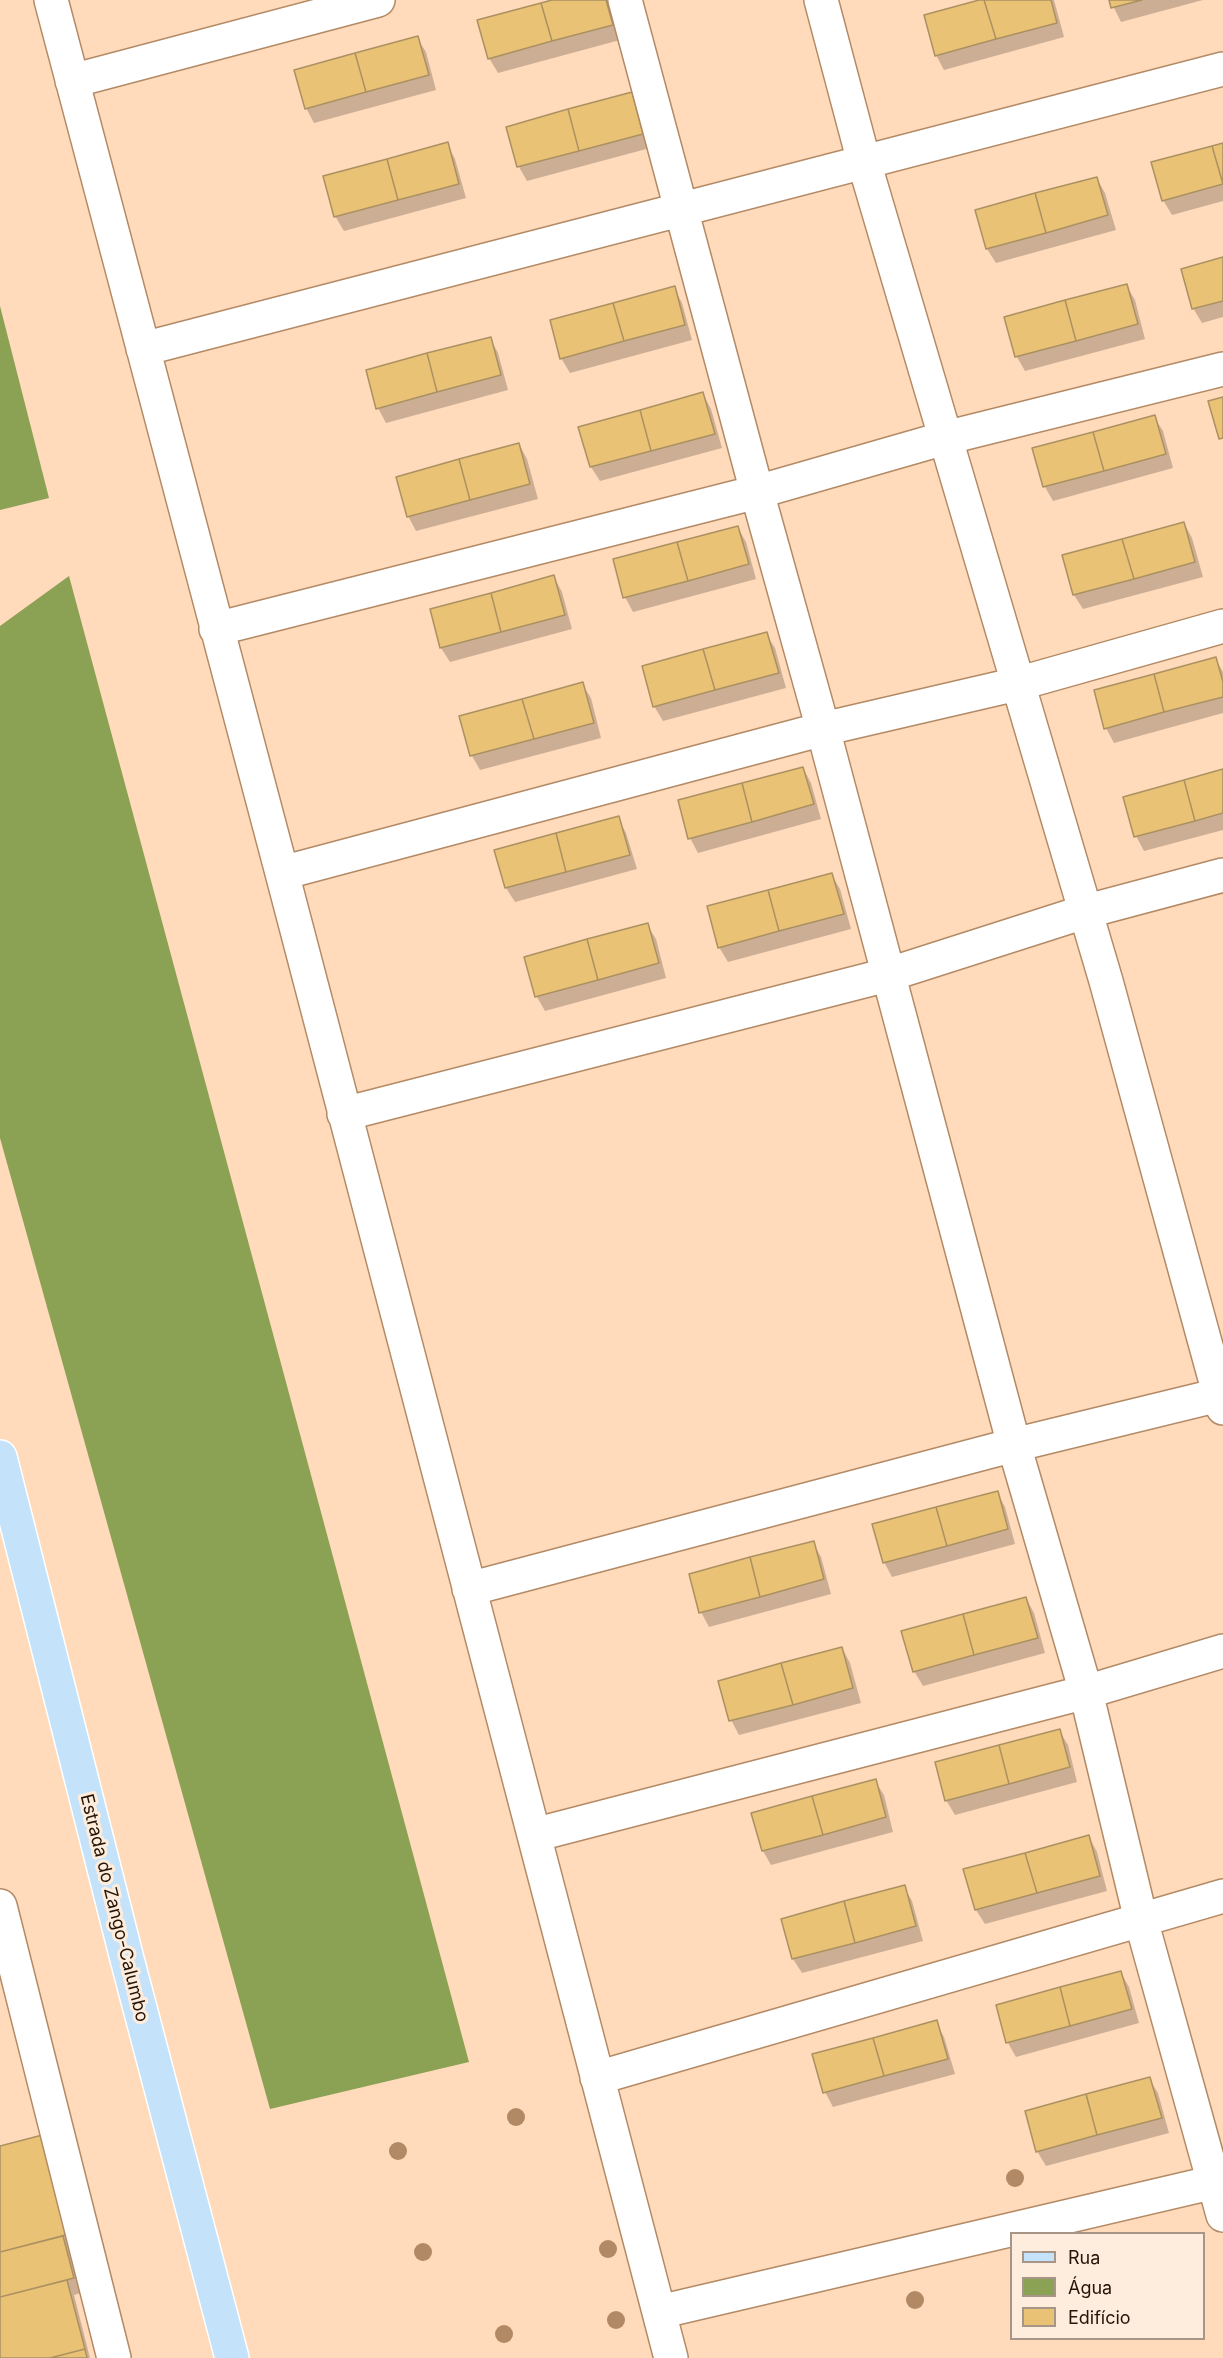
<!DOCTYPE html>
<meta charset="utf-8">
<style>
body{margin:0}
#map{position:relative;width:1223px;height:2358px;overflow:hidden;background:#ffdabb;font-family:Inter,sans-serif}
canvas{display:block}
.legend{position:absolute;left:1010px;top:2232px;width:195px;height:108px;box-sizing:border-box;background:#feecdc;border:2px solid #a79687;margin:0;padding:8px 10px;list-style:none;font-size:18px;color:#251507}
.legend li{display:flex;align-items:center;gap:12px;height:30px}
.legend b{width:30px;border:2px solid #a79687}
</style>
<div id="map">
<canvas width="1223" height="2358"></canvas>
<ul class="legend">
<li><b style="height:8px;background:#c4e2fa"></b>Rua</li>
<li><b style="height:16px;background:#8ba154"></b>Água</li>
<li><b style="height:16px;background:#eac276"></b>Edifício</li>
</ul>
</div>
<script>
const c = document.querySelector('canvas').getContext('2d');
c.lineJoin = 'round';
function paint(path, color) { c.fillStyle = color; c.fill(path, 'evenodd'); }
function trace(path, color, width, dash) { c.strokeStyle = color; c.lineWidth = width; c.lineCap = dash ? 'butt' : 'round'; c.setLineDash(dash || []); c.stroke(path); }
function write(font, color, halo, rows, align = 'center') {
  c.font = font + ' Inter,sans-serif'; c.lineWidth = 6; c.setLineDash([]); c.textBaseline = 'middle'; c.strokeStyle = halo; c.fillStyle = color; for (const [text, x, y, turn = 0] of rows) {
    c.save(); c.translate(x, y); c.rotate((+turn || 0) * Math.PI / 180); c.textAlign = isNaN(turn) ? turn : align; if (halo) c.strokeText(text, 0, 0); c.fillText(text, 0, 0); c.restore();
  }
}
const water = new Path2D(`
 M 0,306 L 49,498 L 0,510 Z
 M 69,576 L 469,2062 L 270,2109 L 0,1138 L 0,626 Z`);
const shadow = new Path2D(`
 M 557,0 L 608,0 L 620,40 L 498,73 L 489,58 Z
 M 986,0 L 1054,0 L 1064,37 L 944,70 L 936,55 Z
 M 1110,0 L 1203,0 L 1121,22 Z
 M 417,38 L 426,52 L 436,90 L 314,123 L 306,108 Z
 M 631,94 L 639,109 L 650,148 L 527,181 L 519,167 L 508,128 Z
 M 447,144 L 455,159 L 466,198 L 344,231 L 335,216 Z
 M 1223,145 L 1223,201 L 1172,215 L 1163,200 Z
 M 1097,179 L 1105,193 L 1116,230 L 996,263 L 987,249 Z
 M 1223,259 L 1223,317 L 1202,323 L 1193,308 Z
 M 1126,285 L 1135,300 L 1145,339 L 1025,371 L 1017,357 L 1006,318 Z
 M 674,288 L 682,303 L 692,340 L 570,373 L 561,358 Z
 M 490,338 L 498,353 L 508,390 L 386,423 L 378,408 Z
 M 703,394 L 711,409 L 722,448 L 600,481 L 591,467 L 580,428 Z
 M 1154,417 L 1163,431 L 1173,468 L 1053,501 L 1045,487 L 1034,449 Z
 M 519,444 L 527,459 L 538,499 L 416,531 L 408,516 Z
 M 1184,523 L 1192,538 L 1203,577 L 1083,609 L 1074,595 L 1064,556 Z
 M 738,528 L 746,542 L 756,579 L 633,612 L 625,597 Z
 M 554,577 L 562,592 L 572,629 L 450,662 L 441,648 L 432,610 Z
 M 766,634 L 775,648 L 786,688 L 663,721 L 654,706 Z
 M 1215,658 L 1223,672 L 1223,713 L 1114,743 L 1106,728 Z
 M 582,684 L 591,698 L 601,738 L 480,770 L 472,756 L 460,717 Z
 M 803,768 L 811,783 L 821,819 L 698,853 L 690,838 Z
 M 1223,771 L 1223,830 L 1144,851 L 1136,836 Z
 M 618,818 L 626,833 L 637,869 L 515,902 L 506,888 L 496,851 Z
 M 831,874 L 840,889 L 851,929 L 728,962 L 719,947 Z
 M 647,925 L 656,939 L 666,978 L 545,1011 L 537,997 Z
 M 997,1492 L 1005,1507 L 1015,1544 L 892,1577 L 884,1562 Z
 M 813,1543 L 821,1557 L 831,1594 L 709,1627 L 701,1612 Z
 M 1026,1598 L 1034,1613 L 1045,1653 L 923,1686 L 914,1671 Z
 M 842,1648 L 850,1663 L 861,1703 L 739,1735 L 731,1720 Z
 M 1059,1730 L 1068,1745 L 1077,1782 L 955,1815 L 946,1800 Z
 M 875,1781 L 884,1795 L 893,1832 L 771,1865 L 763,1851 Z
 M 1089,1837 L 1097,1852 L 1107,1891 L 985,1924 L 976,1910 L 965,1870 Z
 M 904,1887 L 912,1901 L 923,1941 L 802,1973 L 793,1959 Z
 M 1121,1973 L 1129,1987 L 1139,2023 L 1016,2057 L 1008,2043 L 998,2006 Z
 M 936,2022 L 944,2037 L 955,2074 L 833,2107 L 825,2092 Z
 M 1149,2079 L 1158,2093 L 1169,2133 L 1046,2166 L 1037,2151 Z
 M 49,2134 L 81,2293 L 74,2295 L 90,2358 L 0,2358 L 0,2147 Z`);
const building = new Path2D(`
 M 552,0 L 606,0 L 613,25 L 552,41 L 541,3 Z
 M 979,0 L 984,0 L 996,39 L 935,56 L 924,15 Z
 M 984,0 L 1051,0 L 1057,23 L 996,39 Z
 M 1109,0 L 1142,0 L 1111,8 Z
 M 541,3 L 552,41 L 488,59 L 477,20 Z
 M 418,36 L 429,75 L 366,92 L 355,53 Z
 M 355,53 L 366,92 L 305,109 L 294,70 Z
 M 632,92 L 643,134 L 579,151 L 568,109 Z
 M 568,109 L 579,151 L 517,167 L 506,127 Z
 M 448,142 L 459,184 L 398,200 L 387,159 Z
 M 1223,143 L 1223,184 L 1212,146 Z
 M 1212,146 L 1223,184 L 1162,201 L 1151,162 Z
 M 387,159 L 398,200 L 334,217 L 323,176 Z
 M 1097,177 L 1108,215 L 1046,233 L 1035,193 Z
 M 1035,193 L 1046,233 L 986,249 L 975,210 Z
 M 1223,257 L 1223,301 L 1192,309 L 1181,269 Z
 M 1127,284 L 1138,324 L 1076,341 L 1065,300 Z
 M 675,286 L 685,325 L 624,341 L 613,303 Z
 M 1065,300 L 1076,341 L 1015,357 L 1004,317 Z
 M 613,303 L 624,341 L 560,359 L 550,320 Z
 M 491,337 L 501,375 L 437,392 L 427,353 Z
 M 427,353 L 437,392 L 376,409 L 366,370 Z
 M 703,392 L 715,434 L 651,451 L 640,410 Z
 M 1223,397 L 1223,438 L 1219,439 L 1208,401 Z
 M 640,410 L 651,451 L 590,467 L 578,427 Z
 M 1155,415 L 1166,454 L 1104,471 L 1093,432 Z
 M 1093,432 L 1104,471 L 1043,487 L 1032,448 Z
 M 519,443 L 530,484 L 470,500 L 459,459 Z
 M 459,459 L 470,500 L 407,517 L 396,477 Z
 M 1184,522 L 1195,562 L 1134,579 L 1122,539 Z
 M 738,526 L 749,564 L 688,581 L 677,542 Z
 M 1122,539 L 1134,579 L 1073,595 L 1062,555 Z
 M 677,542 L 688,581 L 623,598 L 613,559 Z
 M 554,575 L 565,615 L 501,632 L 491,593 Z
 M 491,593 L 501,632 L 440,648 L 430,609 Z
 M 767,632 L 779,673 L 715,690 L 703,649 Z
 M 703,649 L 715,690 L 653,707 L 642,666 Z
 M 1216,657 L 1223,682 L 1223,697 L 1164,712 L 1154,674 Z
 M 1154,674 L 1164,712 L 1104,729 L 1094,690 Z
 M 583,682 L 594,723 L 534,739 L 522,699 Z
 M 522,699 L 534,739 L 470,756 L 459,716 Z
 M 803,767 L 814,804 L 752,822 L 742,783 Z
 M 1223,769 L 1223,813 L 1195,821 L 1184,780 Z
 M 1184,780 L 1195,821 L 1134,837 L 1123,797 Z
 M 742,783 L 752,822 L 688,839 L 678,800 Z
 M 619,816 L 630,855 L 566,872 L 556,833 Z
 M 556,833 L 566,872 L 505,888 L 494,850 Z
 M 832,873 L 844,914 L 779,931 L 768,890 Z
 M 768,890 L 779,931 L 718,948 L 707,906 Z
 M 648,923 L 659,963 L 598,980 L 587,939 Z
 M 587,939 L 598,980 L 535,997 L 524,957 Z
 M 998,1491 L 1008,1529 L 947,1546 L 936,1507 Z
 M 936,1507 L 947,1546 L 883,1563 L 872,1524 Z
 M 814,1541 L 824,1579 L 760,1597 L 750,1557 Z
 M 750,1557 L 760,1597 L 699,1613 L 689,1574 Z
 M 1026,1597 L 1038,1638 L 974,1655 L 963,1614 Z
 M 963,1614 L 974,1655 L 913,1672 L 901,1631 Z
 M 842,1647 L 853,1688 L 793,1705 L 781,1663 Z
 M 781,1663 L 793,1705 L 729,1721 L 718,1681 Z
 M 1060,1729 L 1070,1767 L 1009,1784 L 999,1745 Z
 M 999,1745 L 1009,1784 L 945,1801 L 935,1762 Z
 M 876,1779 L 886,1817 L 823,1835 L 812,1796 Z
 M 812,1796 L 823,1835 L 762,1851 L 751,1813 Z
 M 1089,1835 L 1100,1876 L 1037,1893 L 1025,1853 Z
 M 1025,1853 L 1037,1893 L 975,1910 L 963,1869 Z
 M 905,1885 L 916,1926 L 855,1943 L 844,1901 Z
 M 844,1901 L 855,1943 L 792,1959 L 781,1919 Z
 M 1121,1971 L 1132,2009 L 1070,2026 L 1060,1987 Z
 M 1060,1987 L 1070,2026 L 1006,2043 L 996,2005 Z
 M 937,2020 L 948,2059 L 884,2076 L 873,2038 Z
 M 873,2038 L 884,2076 L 823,2093 L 812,2054 Z
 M 1150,2077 L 1162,2118 L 1097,2135 L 1086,2094 Z
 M 1086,2094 L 1097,2135 L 1036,2152 L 1025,2111 Z
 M 50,2133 L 77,2232 L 0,2252 L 0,2146 Z
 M 63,2236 L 74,2278 L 0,2297 L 0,2252 Z
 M 67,2280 L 85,2349 L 50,2358 L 0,2358 L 0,2297 Z
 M 85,2349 L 87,2358 L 50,2358 Z`);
const minor = new Path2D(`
 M 51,0 L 282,873 L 671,2358
 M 625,0 L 757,492 L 823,729 L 1014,1445 L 1086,1692 L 1141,1920 L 1223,2215
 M 821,0 L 864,162 L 1106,981 L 1223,1408
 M 72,81 L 378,0
 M 143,349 L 1223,69
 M 216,629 L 757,492 L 945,438 L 1223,369
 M 282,873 L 823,729 L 1017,684 L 1223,626
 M 344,1114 L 887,975 L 1084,912 L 1223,875
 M 469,1589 L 1014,1445 L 1223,1394
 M 534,1835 L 1086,1692 L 1223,1651
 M 0,1906 L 114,2358
 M 597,2078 L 1223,1896
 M 659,2312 L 1223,2180`);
const major = new Path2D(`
 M 0,1457 L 127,1959 L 232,2358`);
const trees = [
 [516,2117],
 [398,2151],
 [1015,2178],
 [608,2249],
 [423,2252],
 [915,2300],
 [616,2320],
 [504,2334]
];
const streetNames = [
 ["Estrada do Zango-Calumbo",114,1908,76]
];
paint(water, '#8ba154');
paint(shadow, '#0003');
paint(building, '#eac276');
trace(building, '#ab9161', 1.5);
trace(minor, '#b38a65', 36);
trace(major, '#fff', 36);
trace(minor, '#fff', 33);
trace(major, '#c4e2fa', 33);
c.fillStyle = '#b18964';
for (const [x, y] of trees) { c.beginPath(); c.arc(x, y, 9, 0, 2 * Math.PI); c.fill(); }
write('18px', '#251507', '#feecdc', streetNames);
</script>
